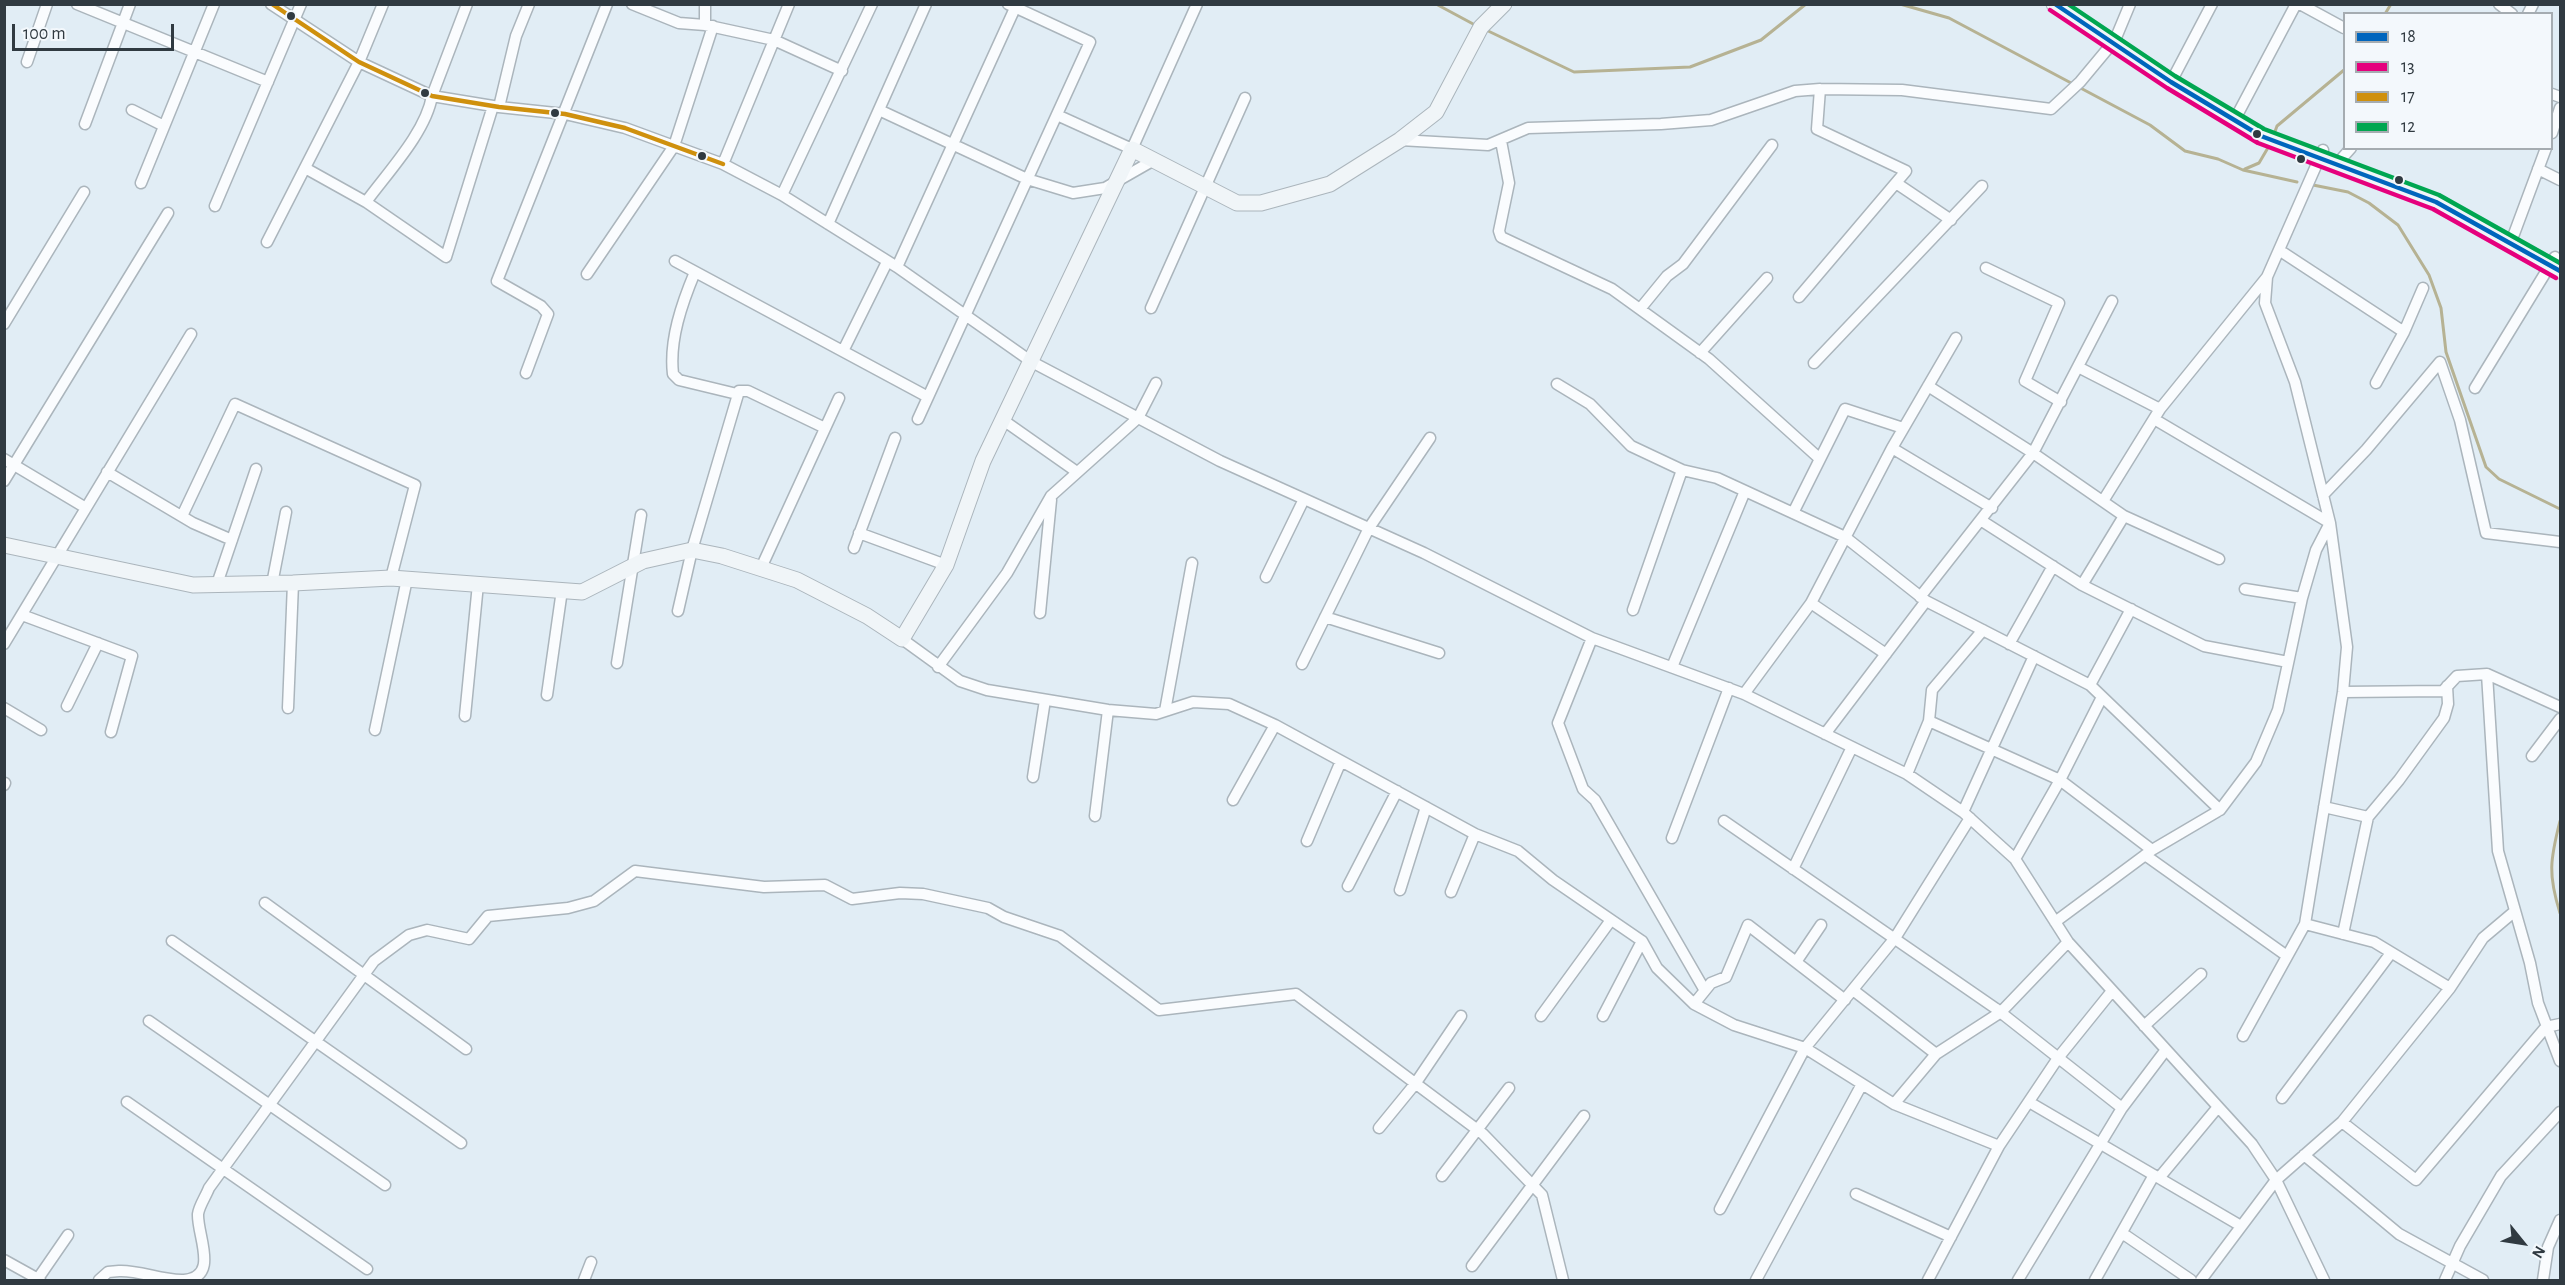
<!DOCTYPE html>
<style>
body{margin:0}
#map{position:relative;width:2565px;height:1285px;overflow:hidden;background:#e1edf5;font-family:"Alegreya Sans",sans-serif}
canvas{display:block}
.frame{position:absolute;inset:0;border:6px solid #303a41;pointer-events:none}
.legend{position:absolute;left:2343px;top:12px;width:210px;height:138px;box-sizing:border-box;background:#f3f8fc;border:2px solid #a5acb1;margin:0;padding:8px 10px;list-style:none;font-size:18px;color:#303a41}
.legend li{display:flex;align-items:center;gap:12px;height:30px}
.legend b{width:30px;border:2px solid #a5acb1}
.north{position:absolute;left:2493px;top:1213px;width:60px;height:60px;-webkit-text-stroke:4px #f3f8fc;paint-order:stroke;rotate:120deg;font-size:16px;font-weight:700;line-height:24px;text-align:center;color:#303a41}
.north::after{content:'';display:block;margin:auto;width:21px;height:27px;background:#303a41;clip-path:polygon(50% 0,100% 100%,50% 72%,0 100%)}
.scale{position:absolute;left:12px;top:24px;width:162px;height:27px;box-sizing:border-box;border:3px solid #303a41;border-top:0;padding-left:8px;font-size:18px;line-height:21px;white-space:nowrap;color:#303a41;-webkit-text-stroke:4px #f3f8fc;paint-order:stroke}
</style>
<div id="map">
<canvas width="2565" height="1285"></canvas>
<div class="frame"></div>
<ul class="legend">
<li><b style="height:8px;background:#0065bd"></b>18</li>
<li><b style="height:8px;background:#e5007d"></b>13</li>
<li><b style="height:8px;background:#cf900d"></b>17</li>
<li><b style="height:8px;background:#00a651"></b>12</li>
</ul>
<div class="north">N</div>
<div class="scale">100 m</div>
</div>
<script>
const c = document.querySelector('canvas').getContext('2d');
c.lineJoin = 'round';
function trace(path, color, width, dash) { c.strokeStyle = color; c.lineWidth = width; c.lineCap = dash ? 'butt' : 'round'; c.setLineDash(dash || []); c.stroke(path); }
const stream = new Path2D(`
 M 1436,4 L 1475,25
 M 1900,4 L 1949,18 L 2150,125 L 2185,151 L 2218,159 L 2243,170 L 2297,182
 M 2385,14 L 2391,4
 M 1484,29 L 1574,72 L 1690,67 L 1761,40 L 1806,4
 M 2273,137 L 2277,126 L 2344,70
 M 2245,169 L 2259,163 L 2269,146
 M 2313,185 L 2348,192 L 2369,203 L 2398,225 L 2429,275 L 2441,308 L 2446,352 L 2486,467 L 2499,479 L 2560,509
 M 2560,821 C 2550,860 2548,875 2560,913`);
const street = new Path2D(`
 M 77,4 L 268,82
 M 271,4 L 359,62 L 432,96 L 499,107 L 565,114 L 625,128 L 723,164 L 782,195 L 897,267 L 1032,362 L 1220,461 L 1424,553 L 1592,638 L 1744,694 L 1907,774 L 1963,812 L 2015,859 L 2068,942 L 2252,1144 L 2276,1180 L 2324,1280
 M 632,4 L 679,23 L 705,25 L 774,40 L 842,71
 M 705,4 L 705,25
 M 2300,4 L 2344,28
 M 2499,4 L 2512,14
 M 2528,14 L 2533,4
 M 27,62 L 47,4
 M 2171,82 L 2212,4
 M 2552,94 L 2560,97
 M 499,107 L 516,36 L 529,4
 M 132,110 L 164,126
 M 879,110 L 1027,179 L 1073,193 L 1105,188 L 1154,160
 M 1057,115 L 1132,149 L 1197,4
 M 2234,121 L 2296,4
 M 85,124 L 130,4
 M 2552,133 L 2560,108
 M 1400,140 L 1488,145 L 1528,128 L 1661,124 L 1711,120 L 1795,91 L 1820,89 L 1902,90 L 2051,109 L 2080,82 L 2115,40 L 2130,4
 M 1501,141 L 1509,183 L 1499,231 L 1501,237 L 1612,289 L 1709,359 L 1820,459
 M 723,164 L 789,4
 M 2339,166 L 2343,157 L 2351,148
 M 305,168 L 366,202 L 446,257 L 493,106
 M 2538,169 L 2560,180
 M 141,183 L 214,4
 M 1896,183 L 1951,220
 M 782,195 L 872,4
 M 366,202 C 388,172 426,132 432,96 L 467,4
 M 215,206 L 301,4
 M 828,224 L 926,4
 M 2514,234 L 2546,148
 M 267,242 L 359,62 L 383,4
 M 2279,250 L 2404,332
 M 675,261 L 928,397
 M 897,267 L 1015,8
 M 1986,268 L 2059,303 L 2025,381 L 2061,402
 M 695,272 C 682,303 669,340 673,374 L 679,380 L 737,394
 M 587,274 L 674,146 L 713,26
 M 1799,297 L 1906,171 L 1817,129 L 1820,89
 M 1151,308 L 1245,98
 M 1640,309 L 1667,276 L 1683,264 L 1772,145
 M 4,324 L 84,192
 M 843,351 L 887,262
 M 1700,353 L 1767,278
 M 2440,362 L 2460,420 L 2486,533 L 2560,542
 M 1814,363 L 1982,186
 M 2080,368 L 2160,409
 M 526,373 L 548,314 L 541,306 L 497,281 L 607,4
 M 2376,383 L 2404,332 L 2423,288
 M 1557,384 L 1590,404 L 1631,446 L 1682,470 L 1717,478 L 1845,537 L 1926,601 L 2090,685 L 2220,810
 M 1928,386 L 2033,453 L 2124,516 L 2219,559
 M 2475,388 L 2555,257
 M 918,419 L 1090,42 L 1008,4
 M 2154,419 L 2330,523 L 2347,647 L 2343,692 L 2305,924 L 2243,1036
 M 1003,420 L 1077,472
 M 1892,448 L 1992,508
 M 4,459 L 86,508
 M 107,472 L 193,523 L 232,540
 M 4,481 L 168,213
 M 2323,495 L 2366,450 L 2440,362
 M 2103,501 L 2160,409 L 2267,277
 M 1793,513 L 1845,409 L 1903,428
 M 182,516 L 235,404 L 415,485 L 391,578
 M 1982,521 L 2082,585 L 2204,646 L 2288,662
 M 859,533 L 946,565
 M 854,548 L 895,438
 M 761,568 L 839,398
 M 1266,577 L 1304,499
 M 217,584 L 256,469
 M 272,584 L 286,512
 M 2082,585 L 2124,516
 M 2245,589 L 2302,598
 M 1920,597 L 2033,453 L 2112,301
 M 1811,603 L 1886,654
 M 1633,610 L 1682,470
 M 678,611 L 692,550 L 739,391 L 748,391 L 825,428
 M 1040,613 L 1051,500
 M 22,615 L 132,656 L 111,732
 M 1325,617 L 1439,653
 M 1592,638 L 1558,723 L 1583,789 L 1595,800 L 1704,989
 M 902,639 L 960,681 L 987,690 L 1108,710 L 1156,714 L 1193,702 L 1229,704 L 1275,725 L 1475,834 L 1518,851 L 1553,880 L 1642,941 L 1657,968 L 1694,1004 L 1734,1025 L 1805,1048 L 1894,1104 L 1999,1146
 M 4,644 L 191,334
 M 2009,644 L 2053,566
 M 617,663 L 641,515
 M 1302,664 L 1369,528 L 1430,438
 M 938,667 L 1007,573 L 1051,496 L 1138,418 L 1156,383
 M 1672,667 L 1745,491
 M 2487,674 L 2498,851 L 2530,963 L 2538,1003 L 2560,1061
 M 2090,685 L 2131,609
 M 2343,692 L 2443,691 L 2457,676 L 2487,674 L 2560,707
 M 1744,694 L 1811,603 L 1892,448 L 1956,338
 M 547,695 L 562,590
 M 67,706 L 98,643
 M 4,708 L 41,730
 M 288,708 L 293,583
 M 1165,711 L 1192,563
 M 465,716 L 478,584
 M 1929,721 L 2060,780 L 2152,850
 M 375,730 L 407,579
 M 1825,734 L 1926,601
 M 2532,756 L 2560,719
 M 1907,774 L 1929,721 L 1932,690 L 1983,630
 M 1033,777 L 1045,700
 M 4,785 L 5,783
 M 1233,800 L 1275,725
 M 2324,807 L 2368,817
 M 1963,812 L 2034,656
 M 1095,816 L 1108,710
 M 1724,821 L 1995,1008 L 2122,1108
 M 1672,838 L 1729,688
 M 1307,841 L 1341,761
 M 2145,855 L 2287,956
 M 2015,859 L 2060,780 L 2102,697
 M 1793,869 L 1852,747
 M 1348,886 L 1397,791
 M 1400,890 L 1426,807
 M 1451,892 L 1475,834
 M 265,903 L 466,1049
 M 2055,922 L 2152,850 L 2220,810 L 2256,762 L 2278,710 L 2302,598 L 2316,550 L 2330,523 L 2295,382 L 2265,303 L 2267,277 L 2323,150
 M 2305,924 L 2374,942 L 2450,988
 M 2343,934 L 2368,817 L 2399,780 L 2444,718 L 2448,704 L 2447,686
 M 172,941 L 461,1143
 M 1796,962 L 1821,925
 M 1853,990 L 1936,1054
 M 1694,1004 L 1711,983 L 1726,977 L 1748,925 L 1845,1000
 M 1541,1016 L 1611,920
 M 1603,1016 L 1642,941
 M 149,1021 L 385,1185
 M 2144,1026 L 2201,974
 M 2282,1098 L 2391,953
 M 127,1102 L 367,1269
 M 2029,1102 L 2241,1226
 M 1894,1104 L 1936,1054 L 2001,1012 L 2068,942
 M 2342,1122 L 2416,1180 L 2546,1027 L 2560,1024
 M 1379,1128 L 1415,1084 L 1461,1016
 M 2304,1155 L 2399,1234 L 2483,1280
 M 1442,1176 L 1509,1088
 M 2159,1178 L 2218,1107
 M 1856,1194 L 1951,1237
 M 1720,1209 L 1805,1048 L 1895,938 L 1970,818
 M 2122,1233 L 2191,1280
 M 4,1260 L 40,1280
 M 1472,1266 L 1584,1116
 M 37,1280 L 68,1235
 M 99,1280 L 108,1272 L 119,1271 C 140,1270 162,1281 184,1280 C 220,1277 197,1236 198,1214 C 199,1206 206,1196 209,1188 L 374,961 L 409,935 L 427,930 L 469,939 L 488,916 L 568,908 L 594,901 L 635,871 L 764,887 L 825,885 L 852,899 L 900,893 L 923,894 L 988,908 L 1004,917 L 1060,936 L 1159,1010 L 1296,994 L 1483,1134 L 1542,1195 L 1563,1280
 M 584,1280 L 591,1262
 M 1756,1280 L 1862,1084
 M 1928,1280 L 1999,1146 L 2058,1058 L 2112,991
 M 2018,1280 L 2122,1108 L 2165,1051
 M 2095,1280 L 2154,1175
 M 2201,1280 L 2276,1180 L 2342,1122 L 2450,988 L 2483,938 L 2515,911
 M 2445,1280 L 2460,1246 L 2501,1176 L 2560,1112
 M 2543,1280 L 2548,1247 L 2560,1220`);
const secondary = new Path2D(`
 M 2054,4 L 2171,82 L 2261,136 L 2436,202 L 2560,271
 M 4,545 L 193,585 L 293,583 L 391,578 L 582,592 L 643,561 L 692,550 L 722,556 L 797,580 L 867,616 L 902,639 L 946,565 L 983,461 L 1132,149 L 1237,203 L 1261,203 L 1330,184 L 1400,140 L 1436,112 L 1481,27 L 1504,4`);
const bus1 = new Path2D(`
 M 2055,4 L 2171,82 L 2261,136 L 2436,202 L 2560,271`);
const bus2 = new Path2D(`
 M 2050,10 L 2167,88 L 2258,143 L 2433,209 L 2556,278`);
const bus3 = new Path2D(`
 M 272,4 L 359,62 L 432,96 L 499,107 L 565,114 L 625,128 L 723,164`);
const bus4 = new Path2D(`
 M 2068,4 L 2175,76 L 2264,129 L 2439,195 L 2560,263`);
const markers = [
 [291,16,5,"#303a41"],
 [425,93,5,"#303a41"],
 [555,113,5,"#303a41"],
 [2257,134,5,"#303a41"],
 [702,156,5,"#303a41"],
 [2301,159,5,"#303a41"],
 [2399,180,5,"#303a41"]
];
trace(stream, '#b6b293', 3);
trace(street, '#abb5bc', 13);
trace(secondary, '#abb5bc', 17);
trace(street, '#fafcfe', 10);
trace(secondary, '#f0f5f8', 15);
trace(bus1, '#0065bd', 4.5);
trace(bus2, '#e5007d', 4.5);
trace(bus3, '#cf900d', 4.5);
trace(bus4, '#00a651', 4.5);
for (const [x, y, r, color] of markers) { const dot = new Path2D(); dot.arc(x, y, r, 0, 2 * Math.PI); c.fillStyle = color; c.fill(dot); trace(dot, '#f3f8fc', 2); }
</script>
